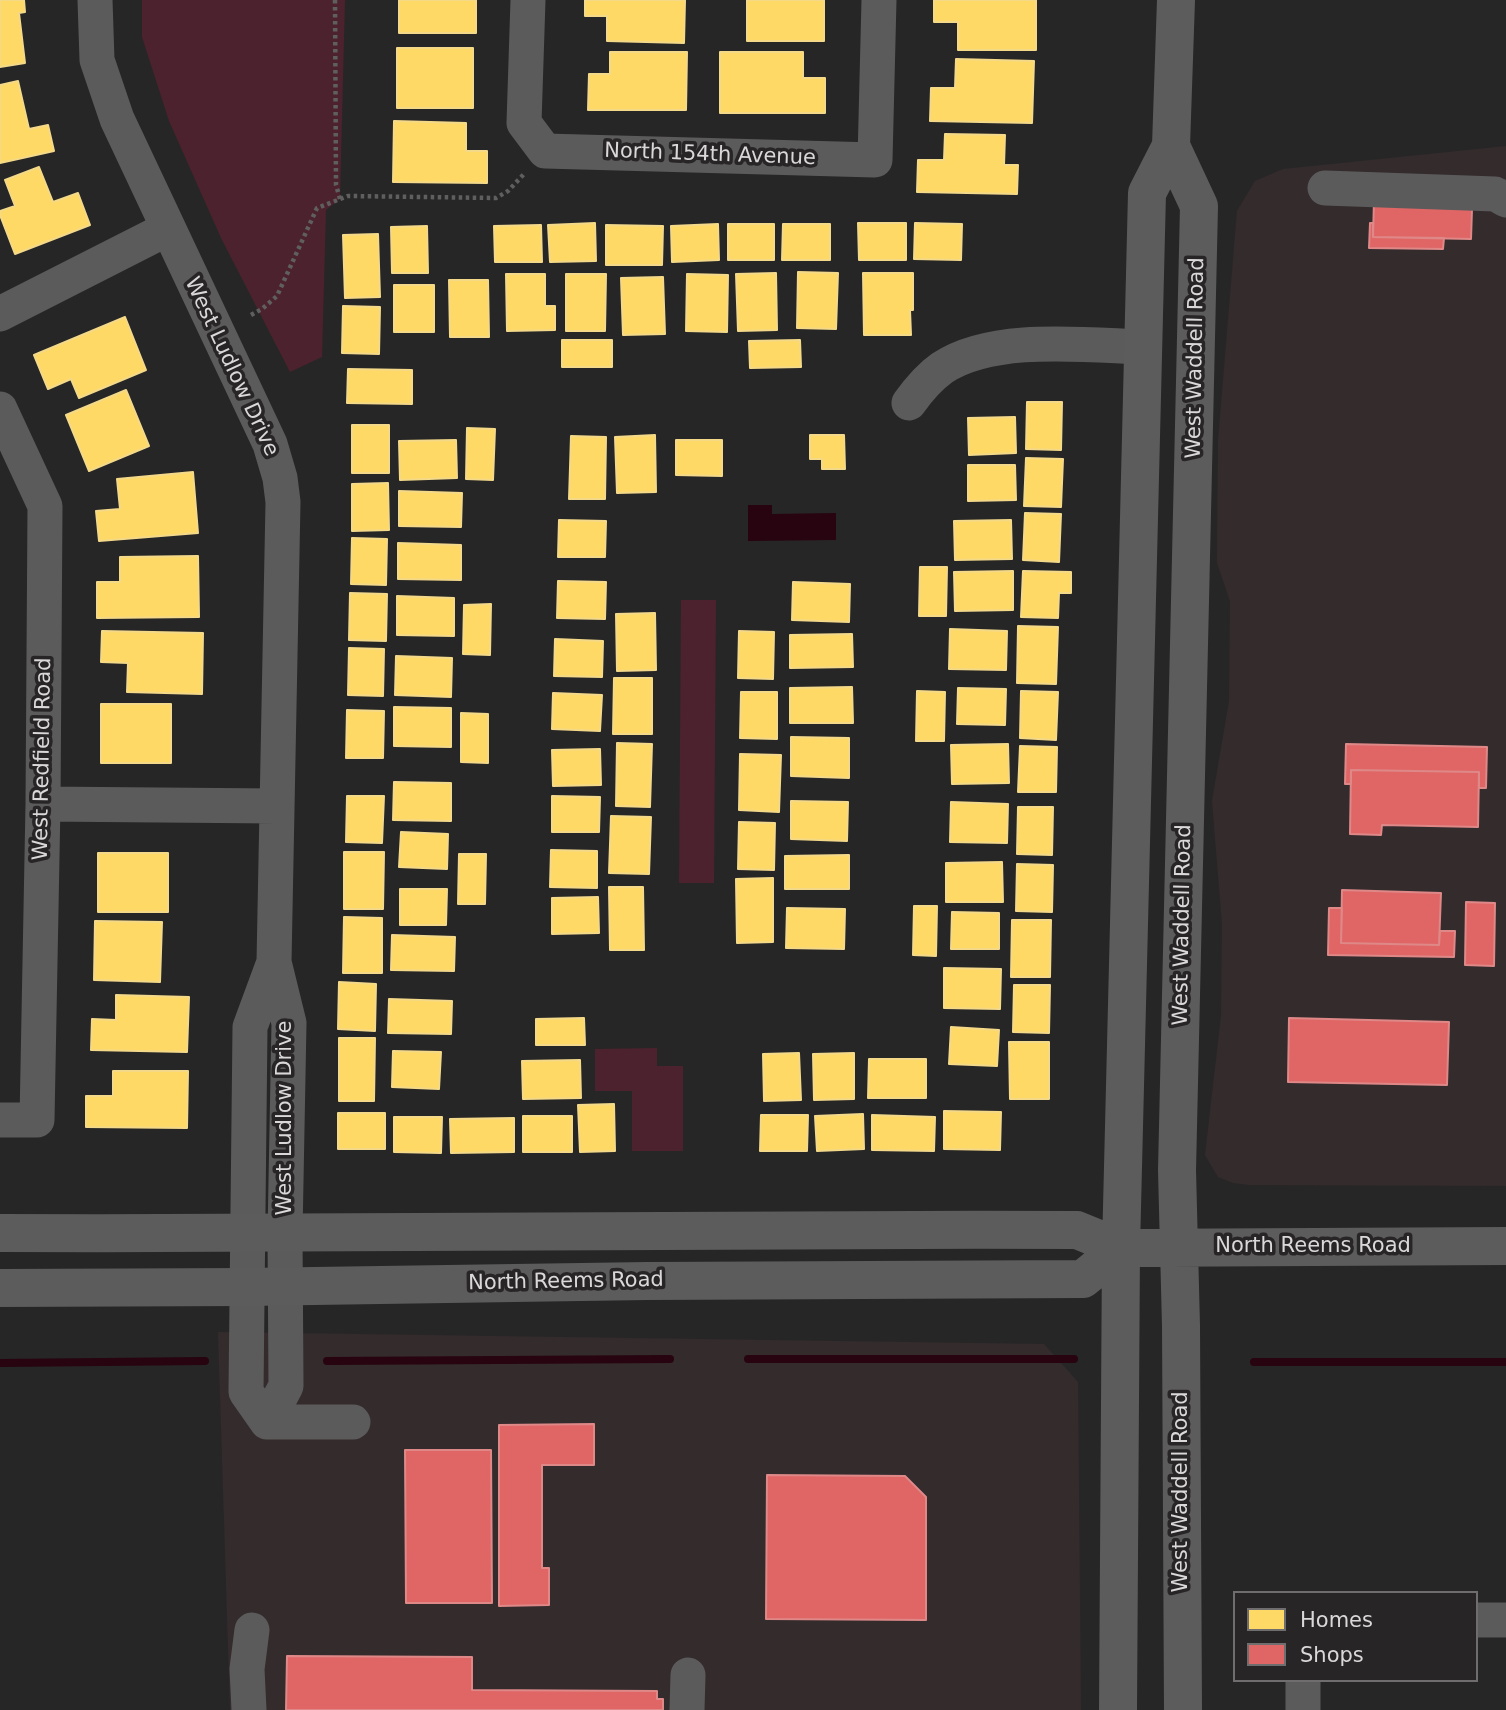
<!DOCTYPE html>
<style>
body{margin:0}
#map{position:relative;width:1506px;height:1710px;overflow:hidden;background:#272626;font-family:"DejaVu Sans",sans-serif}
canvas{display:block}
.legend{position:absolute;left:1233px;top:1591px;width:245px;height:91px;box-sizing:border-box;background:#282526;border:2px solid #6f6d6d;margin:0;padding:9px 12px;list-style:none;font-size:21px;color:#dad8d8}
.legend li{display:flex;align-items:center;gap:14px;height:35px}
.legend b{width:35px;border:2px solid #6f6d6d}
</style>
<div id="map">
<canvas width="1506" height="1710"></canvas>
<ul class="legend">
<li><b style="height:19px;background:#ffd966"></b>Homes</li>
<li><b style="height:19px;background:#e06666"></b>Shops</li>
</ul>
</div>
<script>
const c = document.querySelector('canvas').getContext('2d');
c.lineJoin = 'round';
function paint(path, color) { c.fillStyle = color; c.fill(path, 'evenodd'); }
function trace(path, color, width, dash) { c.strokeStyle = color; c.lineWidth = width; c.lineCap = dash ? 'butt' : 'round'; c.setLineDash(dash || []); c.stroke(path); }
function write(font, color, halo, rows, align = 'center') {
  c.font = font + ' "DejaVu Sans",sans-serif'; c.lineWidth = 7; c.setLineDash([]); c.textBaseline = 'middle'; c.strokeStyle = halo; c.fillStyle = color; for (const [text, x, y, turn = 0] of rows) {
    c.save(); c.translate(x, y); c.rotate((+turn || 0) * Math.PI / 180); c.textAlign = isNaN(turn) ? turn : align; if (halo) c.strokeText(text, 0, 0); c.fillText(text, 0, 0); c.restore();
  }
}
const built = new Path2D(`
 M 1506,146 L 1506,1186 L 1249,1185 L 1233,1183 L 1218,1177 L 1205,1155 L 1221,1016 L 1222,924 L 1212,801 L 1229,701 L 1230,601 L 1217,563 L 1218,441 L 1237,211 L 1255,181 L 1283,169 Z
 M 218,1332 L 1044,1344 L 1078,1382 L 1081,1710 L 230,1710 Z`);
const green = new Path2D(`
 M 142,0 L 345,0 L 340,199 L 326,210 L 322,357 L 290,372 L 221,238 L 169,121 L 142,37 Z
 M 681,600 L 716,600 L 714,883 L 679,883 Z
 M 657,1048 L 657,1066 L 683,1066 L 683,1151 L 632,1151 L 632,1091 L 595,1091 L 595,1049 Z`);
const water = new Path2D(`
 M 748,505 L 772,505 L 772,514 L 836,513 L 836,540 L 748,541 Z`);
const homes = new Path2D(`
 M 0,0 L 24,0 L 25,12 L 19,13 L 25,63 L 0,67 Z
 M 399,0 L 476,0 L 476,33 L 399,33 Z
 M 585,0 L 685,0 L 684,43 L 607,41 L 607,16 L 585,16 Z
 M 747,0 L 824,0 L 824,41 L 747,41 Z
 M 934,0 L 1036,0 L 1036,50 L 958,50 L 958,22 L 934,22 Z
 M 397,48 L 473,48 L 473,108 L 397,108 Z
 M 610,52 L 687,52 L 686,110 L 588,110 L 589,74 L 610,74 Z
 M 720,52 L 803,52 L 803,78 L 825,78 L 825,113 L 720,113 Z
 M 956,59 L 1034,61 L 1032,123 L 930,121 L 931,88 L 955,88 Z
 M 18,81 L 29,129 L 48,125 L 54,151 L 0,163 L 0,85 Z
 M 394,121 L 466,123 L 466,151 L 487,151 L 487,183 L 393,182 Z
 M 945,134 L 1005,135 L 1004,165 L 1018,165 L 1017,194 L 917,192 L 918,160 L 944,160 Z
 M 39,167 L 53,202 L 78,193 L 90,225 L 15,254 L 0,215 L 0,211 L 15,206 L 5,180 Z
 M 595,223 L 596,261 L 550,262 L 548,225 Z
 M 858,223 L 906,223 L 906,260 L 859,260 Z
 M 915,223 L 962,224 L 961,260 L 914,259 Z
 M 718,224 L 719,260 L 672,262 L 671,226 Z
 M 728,224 L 774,224 L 774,260 L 728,260 Z
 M 783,224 L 830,224 L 830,260 L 782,260 Z
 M 541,225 L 542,262 L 495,262 L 494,226 Z
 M 606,225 L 663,226 L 662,265 L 606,265 Z
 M 427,226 L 428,273 L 392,273 L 391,227 Z
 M 378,234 L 380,297 L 345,298 L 343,235 Z
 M 798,272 L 838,273 L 836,329 L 797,328 Z
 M 776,273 L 777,330 L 738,331 L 736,274 Z
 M 863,273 L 913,273 L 913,310 L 910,310 L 911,335 L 864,335 Z
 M 506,274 L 545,274 L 545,306 L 555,306 L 555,330 L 507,331 Z
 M 566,274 L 606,274 L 605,331 L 566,331 Z
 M 687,274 L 728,275 L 727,332 L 686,331 Z
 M 663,277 L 665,334 L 623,335 L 621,278 Z
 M 449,280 L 488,280 L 489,337 L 450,337 Z
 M 394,285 L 434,285 L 434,332 L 394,332 Z
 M 343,306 L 380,307 L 379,354 L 342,353 Z
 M 125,317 L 146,370 L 79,398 L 71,379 L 48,389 L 34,355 Z
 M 562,340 L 612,340 L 612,367 L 562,367 Z
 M 800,340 L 801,367 L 750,368 L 749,341 Z
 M 348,369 L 412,370 L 412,404 L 347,403 Z
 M 126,390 L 149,446 L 89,471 L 66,415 Z
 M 1027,402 L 1062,402 L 1061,450 L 1026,449 Z
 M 1015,417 L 1016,453 L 969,455 L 968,418 Z
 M 352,425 L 389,425 L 389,473 L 352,473 Z
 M 467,428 L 495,429 L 493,480 L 466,479 Z
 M 655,435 L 656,492 L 617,493 L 615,437 Z
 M 810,435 L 844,435 L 845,469 L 822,469 L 822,459 L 810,459 Z
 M 571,436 L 606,437 L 605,499 L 569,499 Z
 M 456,440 L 457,478 L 400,480 L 399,441 Z
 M 676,440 L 722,440 L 722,476 L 676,475 Z
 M 1026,458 L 1063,459 L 1061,507 L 1024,506 Z
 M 968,465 L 1015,465 L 1016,500 L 968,501 Z
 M 193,472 L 198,533 L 99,541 L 96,511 L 120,509 L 117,479 Z
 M 388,483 L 389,530 L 352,531 L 352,484 Z
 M 399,491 L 462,493 L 461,527 L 399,526 Z
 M 1025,513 L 1061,514 L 1059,562 L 1023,560 Z
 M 559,520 L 606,521 L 605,557 L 558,557 Z
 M 1011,520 L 1012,559 L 955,560 L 954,521 Z
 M 352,538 L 387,539 L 386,585 L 351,584 Z
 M 398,543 L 461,545 L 461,580 L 398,579 Z
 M 198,556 L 199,617 L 97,618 L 97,582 L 120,582 L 120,557 Z
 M 920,567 L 947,567 L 946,616 L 919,616 Z
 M 1013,571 L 1013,610 L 955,611 L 954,572 Z
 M 1023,571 L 1071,572 L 1071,593 L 1059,593 L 1058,618 L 1021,617 Z
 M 558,581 L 606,582 L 605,619 L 557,618 Z
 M 793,582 L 850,584 L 849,622 L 792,620 Z
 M 350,593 L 387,594 L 386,641 L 349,640 Z
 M 397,596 L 454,598 L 454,636 L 397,635 Z
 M 491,604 L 490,655 L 463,654 L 464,605 Z
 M 655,613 L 656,670 L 617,671 L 616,614 Z
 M 1018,626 L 1058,627 L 1056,684 L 1017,683 Z
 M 950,629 L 1007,631 L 1006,670 L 949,669 Z
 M 102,631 L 203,633 L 202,694 L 127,692 L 128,663 L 101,662 Z
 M 739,631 L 774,632 L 773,679 L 738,678 Z
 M 852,634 L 853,667 L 790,668 L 790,635 Z
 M 555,639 L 603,641 L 602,677 L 554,676 Z
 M 349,648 L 384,649 L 383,696 L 348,695 Z
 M 396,656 L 452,658 L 451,697 L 395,695 Z
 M 614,678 L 652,678 L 652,734 L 613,734 Z
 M 852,687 L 853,723 L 790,723 L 790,688 Z
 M 958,688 L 1006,689 L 1005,725 L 957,724 Z
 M 917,691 L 945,692 L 944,741 L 916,741 Z
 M 1021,691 L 1058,692 L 1056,740 L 1020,738 Z
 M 741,692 L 777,692 L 777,739 L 740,738 Z
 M 553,693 L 602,695 L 600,731 L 552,729 Z
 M 101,704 L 171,704 L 171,763 L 101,763 Z
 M 394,707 L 451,708 L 451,747 L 394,746 Z
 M 347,710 L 384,711 L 383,758 L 346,758 Z
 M 461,713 L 488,714 L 488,763 L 461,762 Z
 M 791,737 L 849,738 L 849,778 L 791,776 Z
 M 617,743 L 652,744 L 650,807 L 616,806 Z
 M 1008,744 L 1009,783 L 952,784 L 951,745 Z
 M 1020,746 L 1057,747 L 1056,792 L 1018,792 Z
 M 600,749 L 601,785 L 553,786 L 552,750 Z
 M 740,754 L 781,755 L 779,812 L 739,810 Z
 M 394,782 L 451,783 L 451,821 L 393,820 Z
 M 347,796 L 384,796 L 382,843 L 346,842 Z
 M 552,796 L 600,797 L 599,832 L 552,832 Z
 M 791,801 L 848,802 L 847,841 L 791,839 Z
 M 951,802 L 1008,804 L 1007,843 L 950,842 Z
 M 1018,807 L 1053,807 L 1052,855 L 1017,854 Z
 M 611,816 L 651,817 L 649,874 L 609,873 Z
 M 739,822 L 775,823 L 774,870 L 738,869 Z
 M 401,832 L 448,834 L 447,869 L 399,867 Z
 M 551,850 L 597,851 L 597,888 L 550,887 Z
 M 344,852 L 384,852 L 383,909 L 344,909 Z
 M 98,853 L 168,853 L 168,912 L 98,912 Z
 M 459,854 L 486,854 L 485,904 L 458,904 Z
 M 849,855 L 849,889 L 785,889 L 785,856 Z
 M 1002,862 L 1003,902 L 946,902 L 946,863 Z
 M 1017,864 L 1053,865 L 1052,912 L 1016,911 Z
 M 773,878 L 773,942 L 737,943 L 736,879 Z
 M 609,887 L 643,887 L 644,950 L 610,950 Z
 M 400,889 L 447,889 L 446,925 L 400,925 Z
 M 598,897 L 599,933 L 552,934 L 552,898 Z
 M 914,906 L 937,906 L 936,956 L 913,955 Z
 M 787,908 L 845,909 L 844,949 L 786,948 Z
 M 952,912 L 999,913 L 999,949 L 951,949 Z
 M 344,917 L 382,918 L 382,973 L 343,973 Z
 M 1012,920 L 1051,920 L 1050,977 L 1011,977 Z
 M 95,921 L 162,922 L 160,982 L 94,980 Z
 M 392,935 L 455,937 L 454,971 L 391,970 Z
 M 944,968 L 1001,969 L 1000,1009 L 944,1008 Z
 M 339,982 L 376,984 L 375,1031 L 338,1029 Z
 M 1014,985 L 1050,985 L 1049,1033 L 1013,1032 Z
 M 116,995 L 189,997 L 187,1052 L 91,1050 L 92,1019 L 116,1020 Z
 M 389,999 L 452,1001 L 451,1034 L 388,1033 Z
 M 584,1018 L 585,1045 L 536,1045 L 536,1019 Z
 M 951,1027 L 999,1030 L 997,1066 L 949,1064 Z
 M 339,1038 L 375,1038 L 374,1101 L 339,1101 Z
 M 1009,1042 L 1049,1042 L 1049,1099 L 1010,1099 Z
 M 393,1051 L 441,1052 L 439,1089 L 392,1087 Z
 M 799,1053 L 801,1100 L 764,1101 L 763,1054 Z
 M 854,1053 L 854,1099 L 814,1100 L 813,1054 Z
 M 869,1059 L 926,1059 L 926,1098 L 868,1098 Z
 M 580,1060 L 581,1098 L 523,1099 L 522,1061 Z
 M 113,1071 L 188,1071 L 187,1128 L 86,1127 L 86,1096 L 113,1096 Z
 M 614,1104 L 615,1151 L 580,1152 L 578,1105 Z
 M 944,1111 L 1001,1112 L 1000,1150 L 944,1149 Z
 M 338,1113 L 385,1113 L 385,1149 L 338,1149 Z
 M 863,1114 L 864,1149 L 817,1151 L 815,1116 Z
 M 761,1115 L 808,1115 L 807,1151 L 760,1151 Z
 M 872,1115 L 935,1117 L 934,1151 L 872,1150 Z
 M 523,1116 L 572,1116 L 572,1152 L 523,1152 Z
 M 394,1117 L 442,1117 L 441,1153 L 394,1152 Z
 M 514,1118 L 514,1152 L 451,1153 L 450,1119 Z`);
const shops = new Path2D(`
 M 1374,200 L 1472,209 L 1471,239 L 1373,237 Z
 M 1370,223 L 1373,223 L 1373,237 L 1444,238 L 1443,249 L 1369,248 Z
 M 1346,744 L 1487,747 L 1486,788 L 1479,788 L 1479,772 L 1351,770 L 1351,784 L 1345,784 Z
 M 1351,770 L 1479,772 L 1478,827 L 1382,825 L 1381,835 L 1350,834 Z
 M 1342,890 L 1441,893 L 1439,945 L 1341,943 Z
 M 1466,902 L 1495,903 L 1494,966 L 1465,965 Z
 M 1329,908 L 1342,908 L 1341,943 L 1439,945 L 1440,931 L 1455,931 L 1454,957 L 1328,955 Z
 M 1289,1018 L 1449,1022 L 1447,1085 L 1288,1082 Z
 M 594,1424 L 594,1465 L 542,1465 L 542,1568 L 549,1568 L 549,1605 L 499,1606 L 499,1425 Z
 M 405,1450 L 491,1450 L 492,1603 L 406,1603 Z
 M 767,1475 L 905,1476 L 926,1497 L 926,1620 L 766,1619 Z
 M 287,1656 L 472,1657 L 472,1690 L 657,1691 L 657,1699 L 663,1699 L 663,1710 L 286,1710 Z`);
const stream = new Path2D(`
 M 748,1359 L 1074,1359
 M 327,1361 L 670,1359
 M 1254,1362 L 1506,1362
 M 0,1363 L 205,1361`);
const path = new Path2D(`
 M 335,0 L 336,185 L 340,199
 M 251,315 L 262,309 L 277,296 L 317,208 L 348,196 L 496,198 L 508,191 L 525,173`);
const minor = new Path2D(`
 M 95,0 L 97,60 L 117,119 L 270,444 L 280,478 L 283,502 L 274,962 L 289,1023 L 285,1234 L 286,1386 L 267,1422
 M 528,0 L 524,123 L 545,151 L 875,160 L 879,0
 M 1325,188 L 1495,194 L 1506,200
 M 0,314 L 167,229
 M 909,403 C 919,389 928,378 942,368 C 993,334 1085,345 1144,347
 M 0,409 L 45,506 L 43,804 L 37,1120 L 0,1120
 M 43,804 L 276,806
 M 267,1422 L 246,1392 L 250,1027 L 274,962
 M 267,1422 L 353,1422
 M 1476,1620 L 1506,1620
 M 1303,1680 L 1303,1710
 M 249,1710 L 247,1669 L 252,1630
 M 687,1710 L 688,1675`);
const major = new Path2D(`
 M 1171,146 L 1199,206 L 1177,1170 L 1181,1326 L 1183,1710
 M 0,1233 C 359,1234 718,1229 1077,1230 L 1121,1248 L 1506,1246
 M 0,1288 L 247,1287 L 648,1281 L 1083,1279 L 1121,1248
 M 1118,1710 L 1121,1248 L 1147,193 L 1171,146 L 1176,0`);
const streetNames = [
 ["North 154th Avenue",710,155,2],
 ["West Waddell Road",1196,358,-89],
 ["West Ludlow Drive",231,367,65],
 ["West Redfield Road",43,759,-89],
 ["West Waddell Road",1183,925,-89],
 ["West Ludlow Drive",286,1118,-90],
 ["North Reems Road",1313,1247],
 ["North Reems Road",566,1282,-1],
 ["West Waddell Road",1182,1492,-90]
];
paint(built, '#342b2d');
paint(green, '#4c222e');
paint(water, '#27040f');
paint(homes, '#ffd966');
trace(homes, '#f4d988', 2);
paint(shops, '#e06666');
trace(shops, '#de8888', 2);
trace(stream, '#27040f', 8);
trace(path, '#605f5f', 4.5, [3.5, 3.5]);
trace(minor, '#5c5b5b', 35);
trace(major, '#5d5c5c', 38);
write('21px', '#dad8d8', '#282526', streetNames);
</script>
